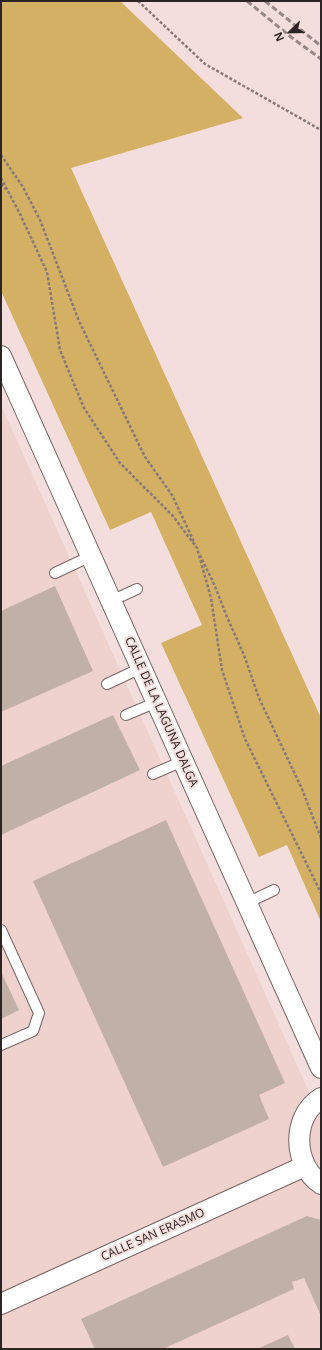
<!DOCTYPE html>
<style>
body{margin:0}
#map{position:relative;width:322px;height:1350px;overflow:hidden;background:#f4dedd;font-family:"Open Sans",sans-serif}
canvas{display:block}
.frame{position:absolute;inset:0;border:2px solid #2d2524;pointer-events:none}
.north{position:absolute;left:270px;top:12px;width:40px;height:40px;-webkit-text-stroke:3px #f4dedd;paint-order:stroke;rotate:247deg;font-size:11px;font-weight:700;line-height:16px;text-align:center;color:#2d2524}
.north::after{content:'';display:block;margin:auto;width:14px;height:18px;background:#2d2524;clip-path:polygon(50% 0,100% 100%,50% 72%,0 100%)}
</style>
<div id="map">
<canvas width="322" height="1350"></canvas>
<div class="frame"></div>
<div class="north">N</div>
</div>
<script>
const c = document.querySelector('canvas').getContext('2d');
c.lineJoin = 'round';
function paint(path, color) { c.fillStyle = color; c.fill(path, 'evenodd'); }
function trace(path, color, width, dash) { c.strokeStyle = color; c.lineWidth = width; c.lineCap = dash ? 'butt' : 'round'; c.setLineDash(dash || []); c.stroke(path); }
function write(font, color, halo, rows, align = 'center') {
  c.font = font + ' "Open Sans",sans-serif'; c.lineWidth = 4; c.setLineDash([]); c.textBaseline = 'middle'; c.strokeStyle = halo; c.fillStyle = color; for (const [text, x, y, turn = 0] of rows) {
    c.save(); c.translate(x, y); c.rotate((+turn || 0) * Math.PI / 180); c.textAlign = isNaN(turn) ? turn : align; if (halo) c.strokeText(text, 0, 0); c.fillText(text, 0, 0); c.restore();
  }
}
const built = new Path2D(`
 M 1,405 L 192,830 L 321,1119 L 321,1349 L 1,1349 Z`);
const green = new Path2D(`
 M 1,1 L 120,1 L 243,118 L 71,168 L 321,718 L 321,922 L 287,845 L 259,857 L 161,643 L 202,625 L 151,512 L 110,530 L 1,291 Z`);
const building = new Path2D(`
 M 55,586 L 93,671 L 1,712 L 1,611 Z
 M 113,715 L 140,770 L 1,835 L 1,766 Z
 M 166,820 L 285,1083 L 259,1095 L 269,1119 L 163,1167 L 33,881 Z
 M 1,972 L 19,1010 L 1,1019 Z
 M 307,1216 L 321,1220 L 321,1316 L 304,1278 L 292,1282 L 294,1289 L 163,1349 L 95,1349 L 81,1319 Z
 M 288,1335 L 295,1349 L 257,1349 Z`);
const path = new Path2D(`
 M 138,1 L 205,64 L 321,130
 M 1,155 L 23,187 L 40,220 L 79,321 L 145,457 L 172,495 L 195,544
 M 1,178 L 20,214 L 47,272 L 60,350 L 84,408 L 120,463 L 173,516 L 197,548 L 211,598 L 222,670 L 245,739 L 321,893
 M 1,184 L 6,189
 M 200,555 L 214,584 L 227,617 L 244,655 L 259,698 L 302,789 L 321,838`);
const lane = new Path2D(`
 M 55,573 L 91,556
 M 111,601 L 137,589
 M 107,684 L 141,668
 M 126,715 L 157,702
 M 153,774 L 183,761
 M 247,903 L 274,890
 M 1,930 L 39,1013 L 33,1031 L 1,1045`);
const street = new Path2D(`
 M 1,356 L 321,1068
 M 321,1098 C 291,1117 293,1165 321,1184
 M 1,1304 L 305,1166`);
const rail = new Path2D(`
 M 247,1 L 291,37 L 321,59
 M 265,1 L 321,46`);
const streetNames = [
 ["CALLE DE LA LAGUNA DALGA",161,712,66],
 ["CALLE SAN ERASMO",153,1235,-24]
];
paint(built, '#efd1ce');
paint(green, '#d4b064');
paint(building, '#c1b0a6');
trace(lane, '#776563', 12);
trace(street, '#776563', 22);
trace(path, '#887978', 2.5, [3, 2]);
trace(lane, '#fff', 10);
trace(street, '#fff', 20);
trace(rail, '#978887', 3, [6, 3]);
write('12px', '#2d2524', '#f4dedd', streetNames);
</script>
